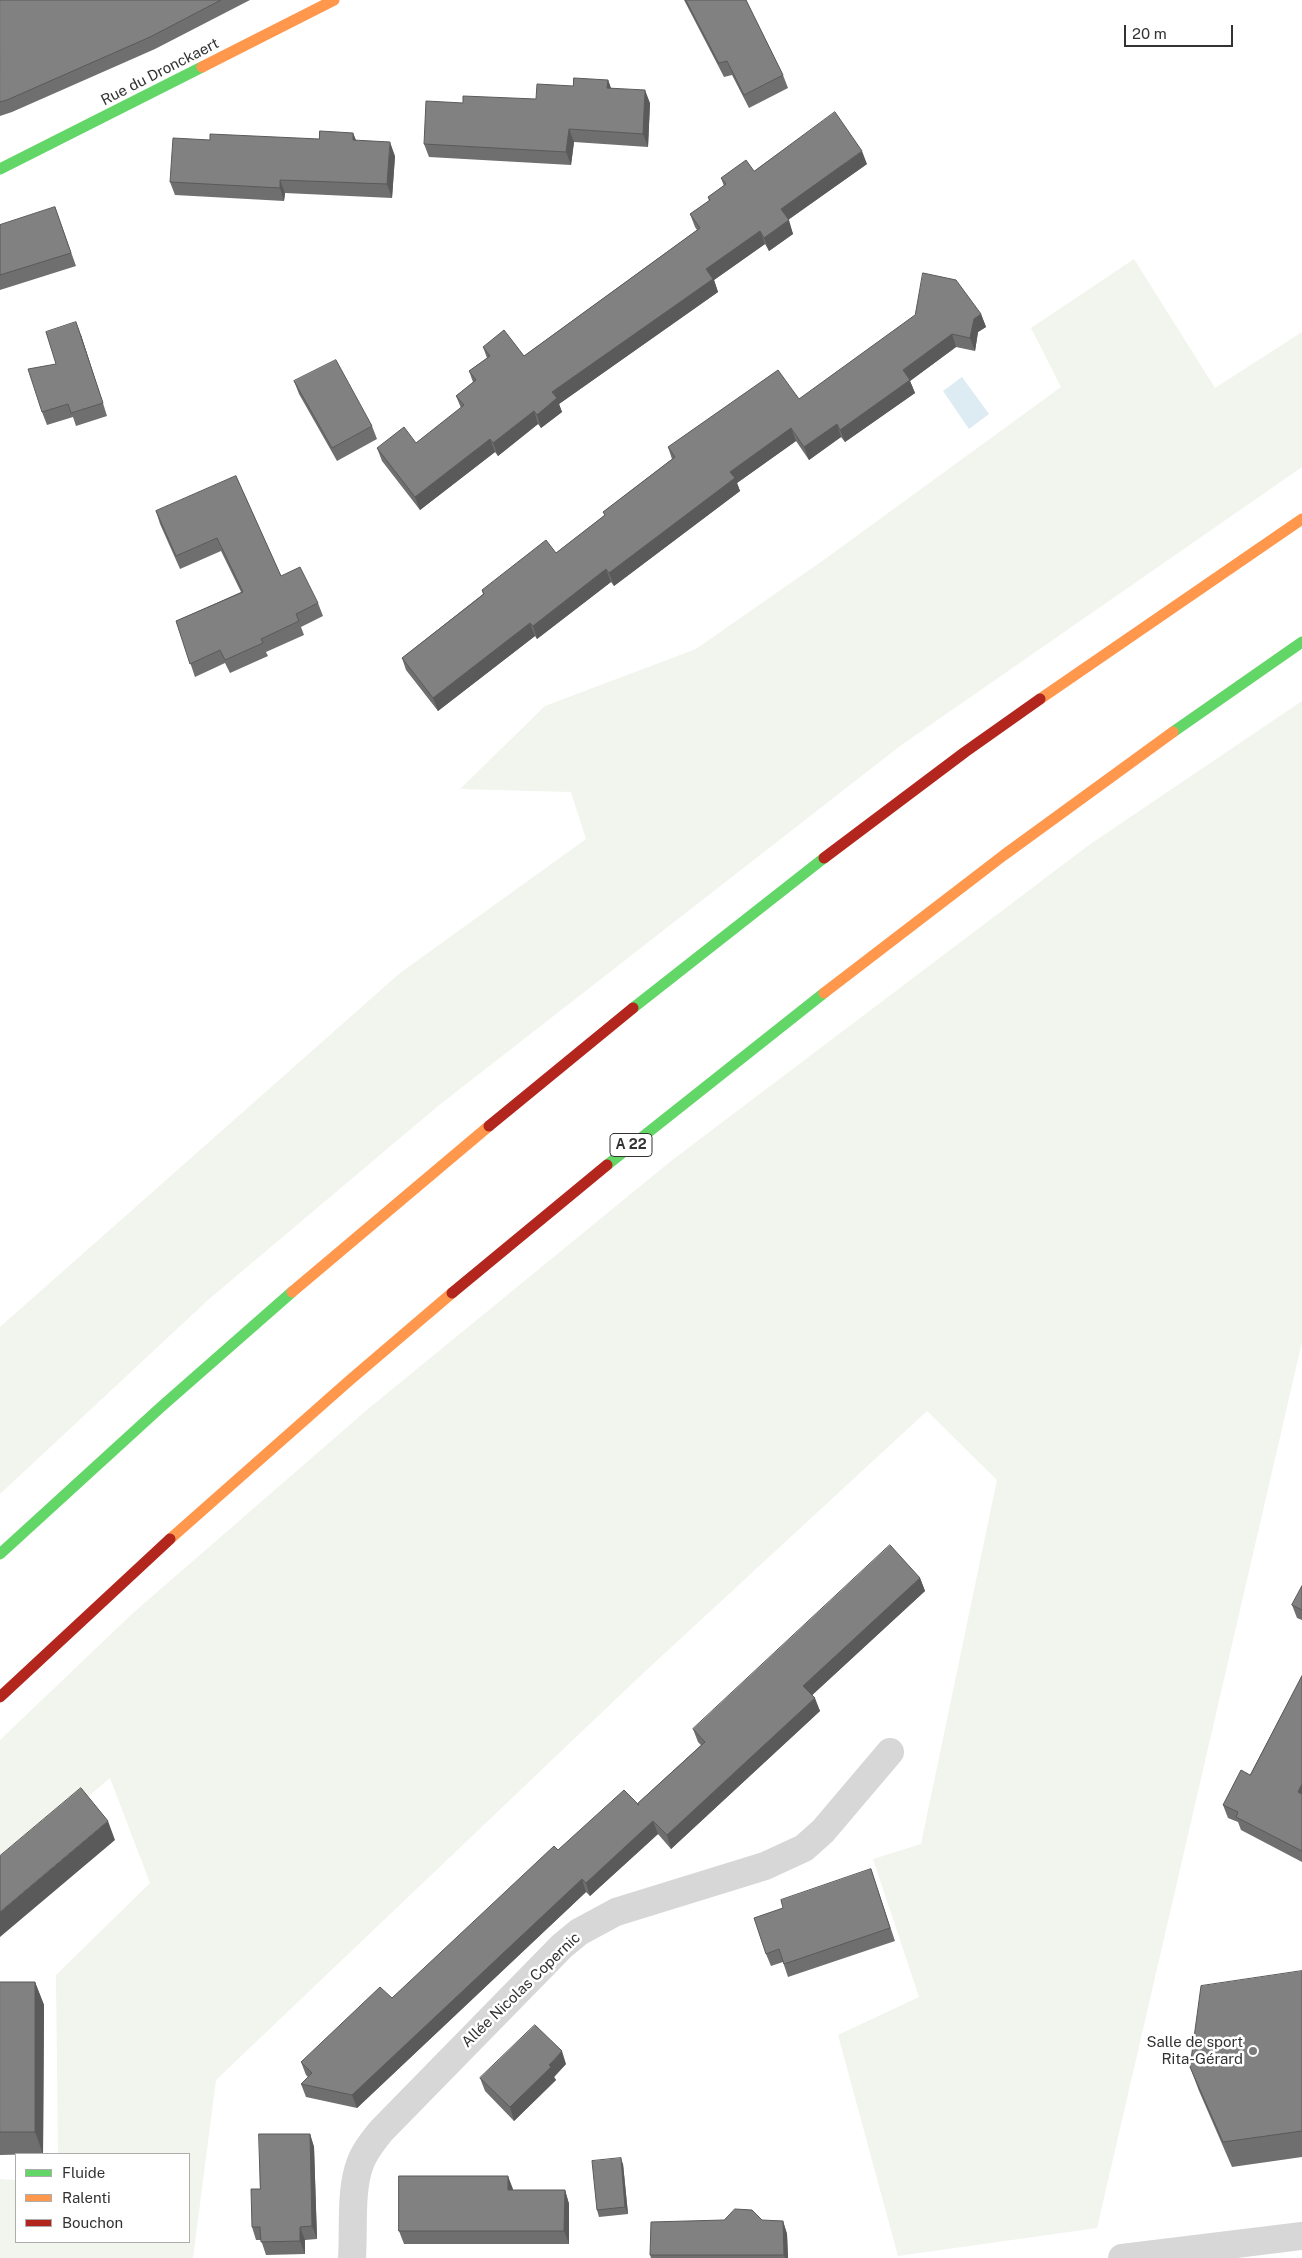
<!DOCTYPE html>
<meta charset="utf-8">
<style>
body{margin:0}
#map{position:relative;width:1302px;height:2258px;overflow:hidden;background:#fff;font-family:"Public Sans",sans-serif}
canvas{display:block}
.legend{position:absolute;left:15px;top:2153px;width:175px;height:90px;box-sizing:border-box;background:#fff;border:1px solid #adadad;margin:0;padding:6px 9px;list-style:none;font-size:15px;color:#333}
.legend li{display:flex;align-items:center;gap:10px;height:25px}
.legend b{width:25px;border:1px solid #adadad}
.scale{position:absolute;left:1124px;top:25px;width:109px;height:22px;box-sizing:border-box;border:2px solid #333;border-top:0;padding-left:6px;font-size:15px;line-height:18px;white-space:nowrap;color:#333;-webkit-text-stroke:4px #fff;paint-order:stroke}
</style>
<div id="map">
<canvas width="1302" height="2258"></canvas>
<ul class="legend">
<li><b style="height:6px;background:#63d668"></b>Fluide</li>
<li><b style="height:6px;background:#ff974d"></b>Ralenti</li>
<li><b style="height:6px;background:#b3261e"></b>Bouchon</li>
</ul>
<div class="scale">20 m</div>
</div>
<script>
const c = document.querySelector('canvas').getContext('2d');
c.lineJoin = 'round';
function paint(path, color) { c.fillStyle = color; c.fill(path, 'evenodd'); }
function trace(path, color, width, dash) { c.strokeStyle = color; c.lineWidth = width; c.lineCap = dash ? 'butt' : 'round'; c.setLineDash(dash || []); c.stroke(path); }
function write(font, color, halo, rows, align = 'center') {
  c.font = font + ' "Public Sans",sans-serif'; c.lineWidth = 5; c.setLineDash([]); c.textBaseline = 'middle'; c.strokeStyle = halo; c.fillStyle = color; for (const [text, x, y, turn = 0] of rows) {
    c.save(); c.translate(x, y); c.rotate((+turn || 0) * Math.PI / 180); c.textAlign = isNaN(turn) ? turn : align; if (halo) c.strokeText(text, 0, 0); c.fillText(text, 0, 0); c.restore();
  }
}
const green = new Path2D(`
 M 1134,259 L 1215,388 L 1302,332 L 1302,467 L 900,746 L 438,1106 L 208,1300 L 0,1494 L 0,1327 L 400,973 L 586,839 L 571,792 L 460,789 L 545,706 L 696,649 L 825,559 L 1061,387 L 1031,328 Z
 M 1302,701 L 1302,1342 L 1097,2228 L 898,2256 L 838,2035 L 919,1997 L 873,1859 L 921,1844 L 997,1480 L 927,1411 L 638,1678 L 216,2080 L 193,2258 L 0,2258 L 0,2179 L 16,2180 L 16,2242 L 189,2242 L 189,2154 L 58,2154 L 56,1975 L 150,1883 L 110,1778 L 0,1871 L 0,1740 L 133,1613 L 368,1409 L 671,1161 L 1089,845 Z`);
const water = new Path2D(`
 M 962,377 L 989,414 L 969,429 L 943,391 Z`);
const street = new Path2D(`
 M 352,2258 C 354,2230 350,2190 360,2164 C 364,2152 373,2141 381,2131 L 562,1946 L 579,1932 L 616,1912 L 765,1866 L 804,1848 L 823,1831 L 890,1752
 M 1122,2258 L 1302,2236`);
const fast = new Path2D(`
 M 0,169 L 202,67
 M 1173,732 L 1302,642
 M 633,1008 L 824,858
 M 607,1165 L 824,993
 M 0,1554 L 161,1407 L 292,1292`);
const slow = new Path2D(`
 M 202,67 L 334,0
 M 1040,699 L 1302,519
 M 824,993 L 1004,855 L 1173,732
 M 292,1292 L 489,1126
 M 170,1539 L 350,1380 L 452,1293`);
const jam = new Path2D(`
 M 824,858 L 965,752 L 1040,699
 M 489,1126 L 633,1008
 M 452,1293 L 607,1165
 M 0,1697 L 170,1539`);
const wall = new Path2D(`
 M 0,0 L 250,0 L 155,49 L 12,112 L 0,116 Z
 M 684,0 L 746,0 L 783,75 L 788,88 L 749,108 L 732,75 L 724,77 Z
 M 608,80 L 611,88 L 650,103 L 648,147 L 574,142 L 571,165 L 429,157 L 424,144 L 463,103 L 536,99 L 573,86 Z
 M 353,133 L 356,140 L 395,156 L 392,198 L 285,193 L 284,201 L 175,195 L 170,182 L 210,140 L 319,139 Z
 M 867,164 L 788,220 L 793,234 L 769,251 L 765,244 L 714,280 L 718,292 L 559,404 L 562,412 L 541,428 L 538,424 L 498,456 L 495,452 L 420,510 L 382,461 L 377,448 L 416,443 L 461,408 L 456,396 L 473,382 L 469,371 L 487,358 L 483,347 L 524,356 L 697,230 L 695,227 L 690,214 L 709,201 L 708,197 L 724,186 L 721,178 L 754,171 Z
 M 55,207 L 76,266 L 0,290 L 0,225 Z
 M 981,314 L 986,327 L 978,332 L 975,351 L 956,347 L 910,381 L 915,393 L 845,442 L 841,437 L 809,460 L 796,441 L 737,483 L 740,491 L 614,586 L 611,582 L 537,639 L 535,636 L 438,711 L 406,670 L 402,658 L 483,594 L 482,590 L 556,553 L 605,515 L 603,512 L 672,459 L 668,447 L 799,399 Z
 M 81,335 L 107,416 L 76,426 L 73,417 L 47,425 L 42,412 L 56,364 Z
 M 294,381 L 372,426 L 377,439 L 337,461 L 299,394 Z
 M 236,476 L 281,576 L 318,603 L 323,616 L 301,627 L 304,635 L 266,652 L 268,656 L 230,673 L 225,663 L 195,677 L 176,621 L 241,592 L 221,551 L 180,569 L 160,524 L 156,511 Z
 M 920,1578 L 925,1591 L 812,1695 L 820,1711 L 671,1849 L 658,1834 L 590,1896 L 586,1892 L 357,2108 L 306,2097 L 301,2084 L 308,2077 L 306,2075 L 301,2062 L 392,1998 L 558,1850 L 637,1804 L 701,1745 L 698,1742 L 693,1729 Z
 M 1302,1586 L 1302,1620 L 1297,1618 L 1292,1605 Z
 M 1302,1676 L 1302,1862 L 1241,1830 L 1238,1822 L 1228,1818 L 1223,1805 L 1250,1775 Z
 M 871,1869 L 895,1941 L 788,1977 L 783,1962 L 771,1966 L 766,1954 L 783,1908 Z
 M 1302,1971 L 1302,2157 L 1232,2167 L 1199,2091 L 1190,2067 Z
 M 0,1982 L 35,1982 L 44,2005 L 43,2154 L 0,2155 Z
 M 566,2064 L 554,2077 L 556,2080 L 514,2121 L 485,2091 L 480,2078 Z
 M 310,2134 L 314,2147 L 317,2239 L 305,2240 L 305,2254 L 266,2255 L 261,2240 L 256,2240 L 252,2227 L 260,2189 Z
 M 623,2164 L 628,2214 L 599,2217 L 597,2210 Z
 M 513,2189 L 513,2190 L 565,2190 L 569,2204 L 569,2244 L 404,2244 L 399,2231 Z
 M 783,2221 L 787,2234 L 788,2258 L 651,2258 L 650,2255 Z`);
const shadedWall = new Path2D(`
 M 608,80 L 613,94 L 607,88 Z
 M 645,90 L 650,103 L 648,147 L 643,134 Z
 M 569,129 L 574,142 L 571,165 L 566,152 Z
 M 353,133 L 358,146 L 353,140 Z
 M 390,142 L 395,156 L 392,198 L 387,184 Z
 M 862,151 L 867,164 L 785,222 L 781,209 Z
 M 280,180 L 285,193 L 284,201 L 280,188 Z
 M 789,220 L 793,234 L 769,251 L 764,238 Z
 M 760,231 L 765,244 L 714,280 L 718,292 L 559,404 L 562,412 L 541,428 L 537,415 L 552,392 L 706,269 Z
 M 981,314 L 986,327 L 978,332 L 975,351 L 970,338 L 974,319 Z
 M 76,322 L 81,335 L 107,416 L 103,403 Z
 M 952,334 L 956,347 L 910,381 L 915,393 L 845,442 L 840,430 L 903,370 Z
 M 534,411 L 538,424 L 498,456 L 493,443 Z
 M 837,424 L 841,437 L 809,460 L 804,447 Z
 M 791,428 L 796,441 L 737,483 L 740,491 L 614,586 L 609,573 L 730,472 Z
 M 490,439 L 495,452 L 420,510 L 415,497 Z
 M 606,569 L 611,582 L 537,639 L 533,626 Z
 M 530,623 L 535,636 L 438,711 L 433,698 Z
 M 920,1578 L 925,1591 L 808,1699 L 803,1686 Z
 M 815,1698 L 820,1711 L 671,1849 L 667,1835 Z
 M 1302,1784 L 1302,1804 L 1298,1792 Z
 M 108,1821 L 115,1840 L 0,1937 L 0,1912 Z
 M 653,1821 L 658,1834 L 590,1896 L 586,1883 Z
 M 582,1879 L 586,1892 L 357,2108 L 352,2095 Z
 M 35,1982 L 44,2005 L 43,2154 L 35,2132 Z
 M 562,2051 L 566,2064 L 554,2077 L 556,2080 L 514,2121 L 510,2107 Z
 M 310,2134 L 314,2147 L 317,2239 L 312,2226 Z
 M 621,2158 L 623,2164 L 628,2214 L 625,2207 Z
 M 508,2176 L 513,2189 L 513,2203 L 508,2190 Z
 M 565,2190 L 569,2204 L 569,2244 L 564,2231 Z
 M 783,2221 L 787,2234 L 788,2258 L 785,2258 L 784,2255 Z
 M 300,2227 L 305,2240 L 305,2254 L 300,2241 Z`);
const building = new Path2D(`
 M 0,0 L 221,0 L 150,37 L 7,100 L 0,102 Z
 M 686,0 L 746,0 L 783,75 L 744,95 L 727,61 L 719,63 Z
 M 574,78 L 608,80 L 607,88 L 645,90 L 643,134 L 569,129 L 566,152 L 424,144 L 426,101 L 463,103 L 463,96 L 536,99 L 537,84 L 573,86 Z
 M 835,112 L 862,151 L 781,209 L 789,220 L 764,238 L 760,231 L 706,269 L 713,279 L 552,392 L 557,398 L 537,415 L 534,411 L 493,443 L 490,439 L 415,497 L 377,448 L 404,427 L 416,443 L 464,405 L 456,396 L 476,380 L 469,371 L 490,356 L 483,347 L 504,330 L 524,356 L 700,228 L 690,214 L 710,200 L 708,197 L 726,184 L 721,178 L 746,160 L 754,171 Z
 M 320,131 L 353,133 L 353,140 L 390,142 L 387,184 L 280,180 L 280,188 L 170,182 L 173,138 L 210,140 L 210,134 L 319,139 Z
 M 55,207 L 71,253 L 0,275 L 0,225 Z
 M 923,273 L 956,280 L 981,314 L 974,319 L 970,338 L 952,334 L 903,370 L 910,380 L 840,430 L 837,424 L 804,447 L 791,428 L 730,472 L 735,478 L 609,573 L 606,569 L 533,626 L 530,623 L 433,698 L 402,658 L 484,594 L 482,590 L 546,540 L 556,553 L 605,515 L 603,512 L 675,457 L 668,447 L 778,370 L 799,399 L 915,315 Z
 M 76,322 L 103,403 L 71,413 L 68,404 L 42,412 L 28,369 L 56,364 L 46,332 Z
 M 336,360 L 372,426 L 332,448 L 294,381 Z
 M 236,476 L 281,576 L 300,567 L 318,603 L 296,614 L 299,621 L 261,639 L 263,643 L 225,660 L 220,650 L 190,664 L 176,621 L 243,592 L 217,538 L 176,556 L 156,511 Z
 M 890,1545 L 920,1578 L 803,1686 L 815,1698 L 667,1835 L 653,1821 L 586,1883 L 582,1879 L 352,2095 L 301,2084 L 312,2073 L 301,2062 L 380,1987 L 392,1998 L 554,1846 L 558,1850 L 624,1790 L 639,1805 L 637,1804 L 705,1742 L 693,1729 Z
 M 1302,1586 L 1302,1610 L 1292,1605 Z
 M 1302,1676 L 1302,1784 L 1298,1792 L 1302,1794 L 1302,1851 L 1236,1817 L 1238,1812 L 1223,1805 L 1241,1770 L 1250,1775 Z
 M 81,1788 L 108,1821 L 0,1912 L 0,1856 Z
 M 871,1869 L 890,1928 L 784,1964 L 779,1949 L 766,1954 L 754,1918 L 783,1908 L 781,1900 Z
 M 1302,1971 L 1302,2131 L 1223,2142 L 1190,2067 L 1201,1986 Z
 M 0,1982 L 35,1982 L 35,2132 L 0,2132 Z
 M 535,2025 L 562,2051 L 549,2065 L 551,2067 L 510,2107 L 480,2078 Z
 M 259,2134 L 310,2134 L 312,2226 L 300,2227 L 300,2241 L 261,2242 L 260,2227 L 252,2227 L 251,2189 L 260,2189 Z
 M 621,2158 L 625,2207 L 597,2210 L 592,2161 Z
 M 399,2176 L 508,2176 L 508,2190 L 565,2190 L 564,2231 L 399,2231 Z
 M 735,2209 L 752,2210 L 762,2220 L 783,2221 L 784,2255 L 650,2255 L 651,2222 L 724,2220 Z`);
const markers = [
 [1253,2051,5,"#7a7a7a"]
];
const shields = [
 [631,1145,42]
];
const shieldNames = [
 ["A 22",631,1145]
];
const streetNames = [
 ["Rue du Dronckaert",160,72,-27],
 ["Allée Nicolas Copernic",521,1990,-44]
];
const poiNames = [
 ["Salle de sport",1243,2042],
 ["Rita-Gérard",1243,2059]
];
paint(green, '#f1f5ed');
paint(water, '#ddebf3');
trace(street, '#d7d7d7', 28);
trace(fast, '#63d668', 11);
trace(slow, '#ff974d', 11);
trace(jam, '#b3261e', 11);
paint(wall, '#6f6f6f');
paint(shadedWall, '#5a5a5a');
paint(building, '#818181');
trace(building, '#5a5a5a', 1);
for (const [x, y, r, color] of markers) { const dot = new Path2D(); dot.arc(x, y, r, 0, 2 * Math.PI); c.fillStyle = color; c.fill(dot); trace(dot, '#fff', 2); }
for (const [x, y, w] of shields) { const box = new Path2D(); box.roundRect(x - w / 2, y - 11.5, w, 23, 4); c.fillStyle = '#fff'; c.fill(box); trace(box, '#333', 1); }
write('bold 14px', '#333', null, shieldNames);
write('15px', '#333', '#fff', streetNames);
write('15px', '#333', '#fff', poiNames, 'right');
</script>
